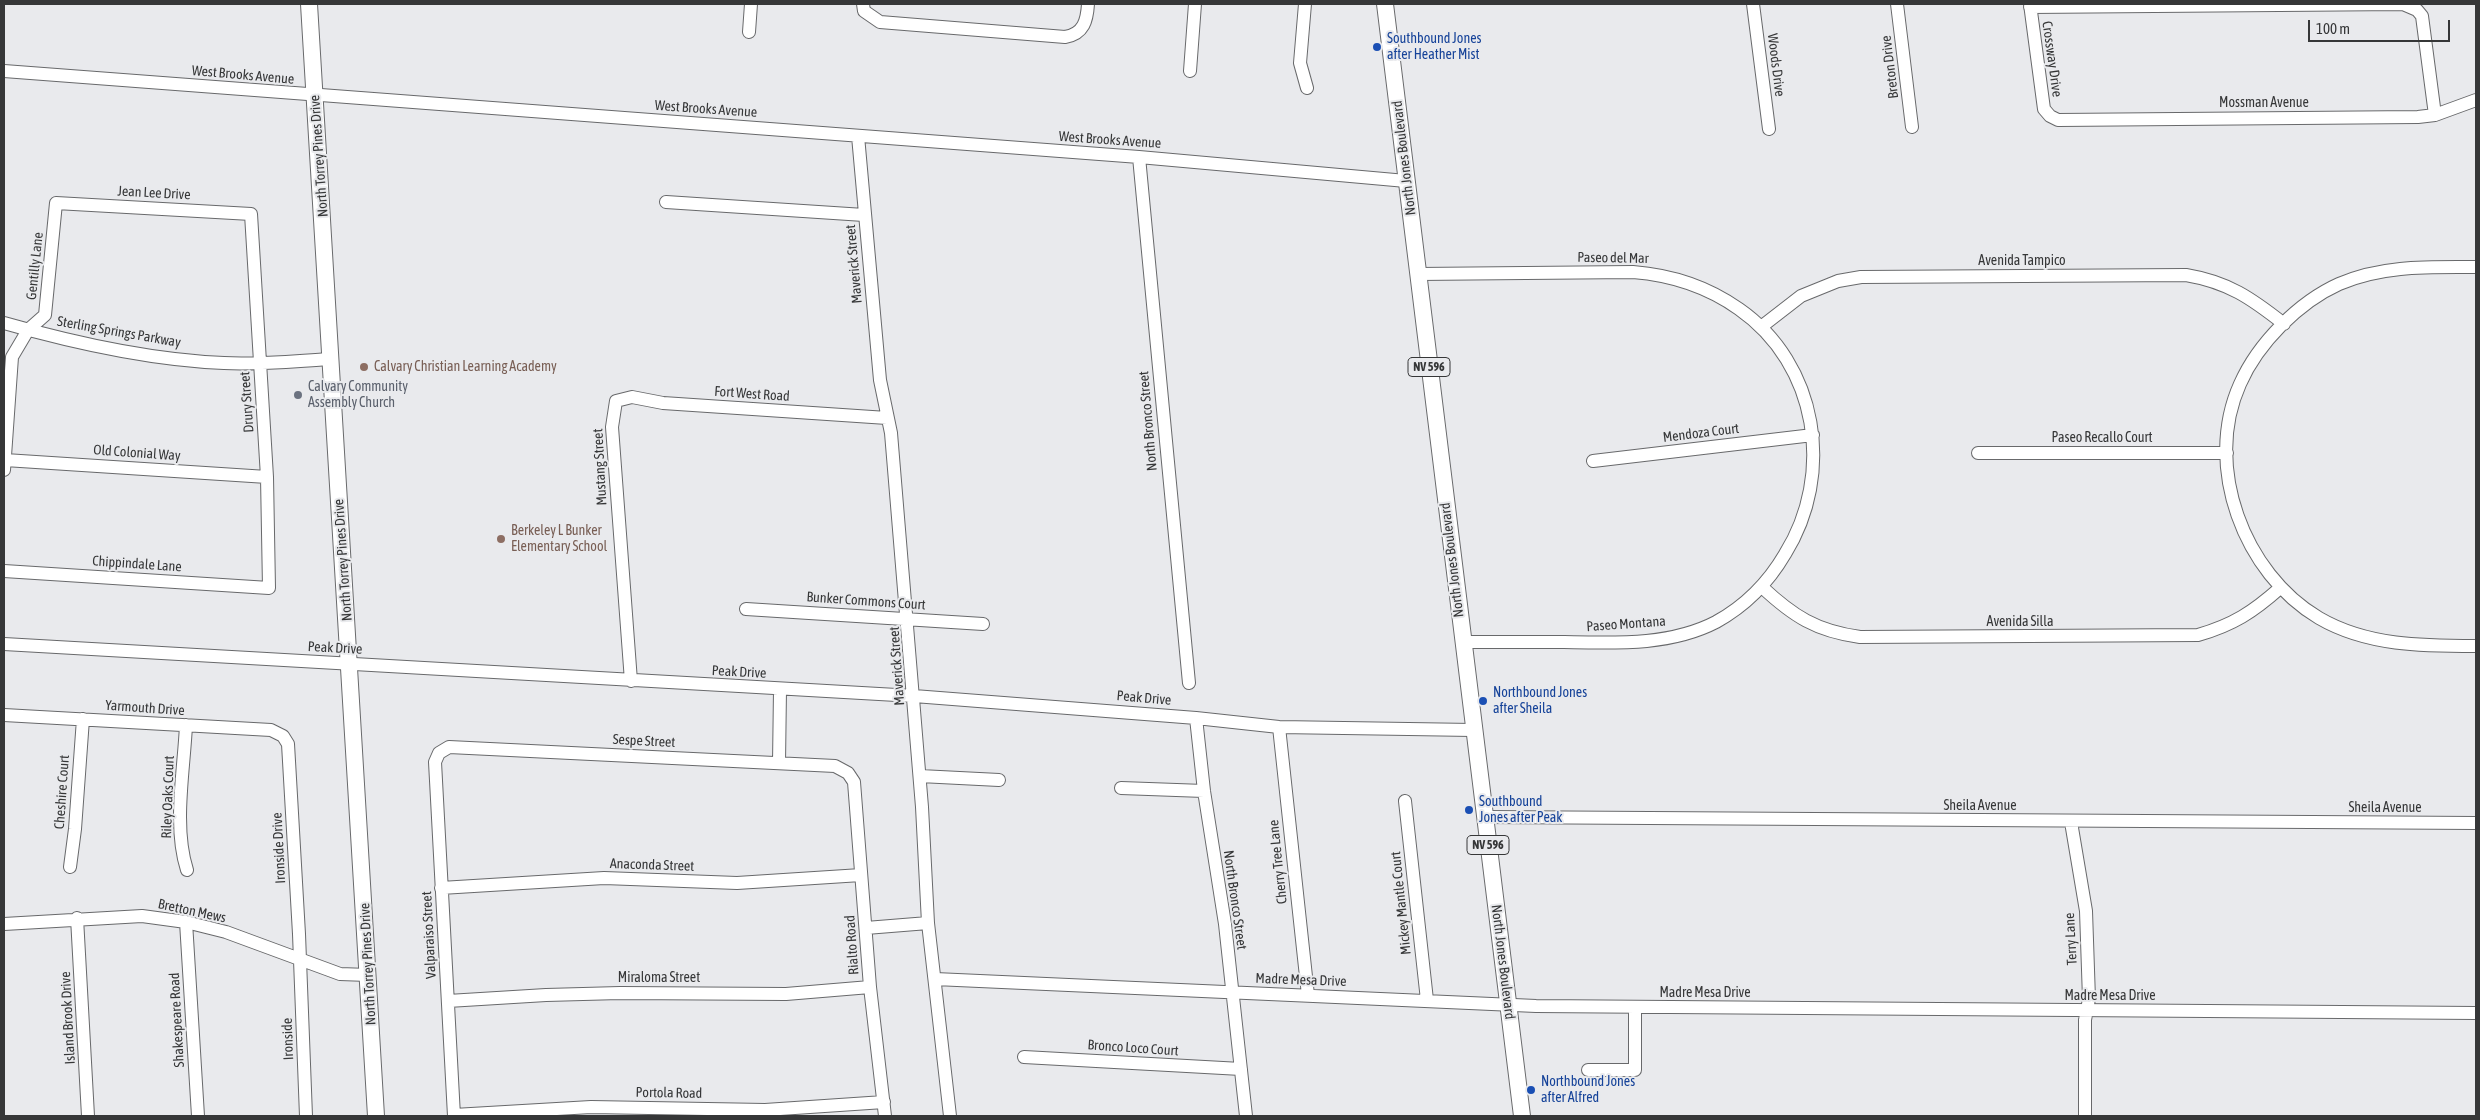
<!DOCTYPE html>
<style>
body{margin:0}
#map{position:relative;width:2480px;height:1120px;overflow:hidden;background:#e9eaed;font-family:"Asap Condensed",sans-serif}
canvas{display:block}
.frame{position:absolute;inset:0;border:5px solid #363738;pointer-events:none}
.scale{position:absolute;left:2308px;top:20px;width:142px;height:22px;box-sizing:border-box;border:2px solid #363738;border-top:0;padding-left:6px;font-size:15px;line-height:18px;white-space:nowrap;color:#363738;-webkit-text-stroke:4px #e9eaed;paint-order:stroke}
</style>
<div id="map">
<canvas width="2480" height="1120"></canvas>
<div class="frame"></div>
<div class="scale">100 m</div>
</div>
<script>
const c = document.querySelector('canvas').getContext('2d');
c.lineJoin = 'round';
function trace(path, color, width, dash) { c.strokeStyle = color; c.lineWidth = width; c.lineCap = dash ? 'butt' : 'round'; c.setLineDash(dash || []); c.stroke(path); }
function write(font, color, halo, rows, align = 'center') {
  c.font = font + ' "Asap Condensed",sans-serif'; c.lineWidth = 4; c.setLineDash([]); c.textBaseline = 'middle'; c.strokeStyle = halo; c.fillStyle = color; for (const [text, x, y, turn = 0] of rows) {
    c.save(); c.translate(x, y); c.rotate((+turn || 0) * Math.PI / 180); c.textAlign = isNaN(turn) ? turn : align; if (halo) c.strokeText(text, 0, 0); c.fillText(text, 0, 0); c.restore();
  }
}
const minor = new Path2D(`
 M 863,4 L 864,11 L 880,22 L 1065,37 C 1084,34 1087,20 1088,4
 M 1305,4 L 1300,63 L 1307,88
 M 1753,4 L 1769,129
 M 1897,4 L 1912,127
 M 2030,4 L 2044,109 L 2050,116 L 2058,120 L 2418,117 L 2435,115 L 2476,100
 M 2030,7 L 2403,4 L 2417,10 L 2422,16 L 2435,115
 M 749,32 L 751,4
 M 4,71 L 1139,157 L 1406,181
 M 1190,71 L 1195,4
 M 858,136 L 880,380 L 891,433 L 922,807 L 928,923 L 950,1116
 M 1139,157 L 1189,683
 M 666,202 L 864,215
 M 2476,267 C 2430,267 2382,265 2339,284 C 2299,302 2258,343 2240,384 C 2203,466 2244,574 2319,618 C 2367,646 2423,646 2476,646
 M 1418,274 L 1633,272 C 1671,275 1708,287 1739,309 C 1818,364 1835,474 1785,554 C 1768,583 1745,606 1716,622 C 1670,646 1614,643 1564,642 C 1530,642 1496,642 1462,642
 M 4,323 C 74,343 150,360 224,363 C 259,365 295,361 330,359
 M 1761,327 L 1801,296 L 1838,281 L 1861,277 L 2186,275 C 2228,282 2251,298 2284,324
 M 1978,453 L 2227,453
 M 5,460 L 267,477
 M 1593,461 L 1813,435
 M 4,470 L 12,357 L 28,330 L 45,315 L 56,203 L 251,214 L 267,477 L 269,588 L 4,571
 M 1762,587 C 1793,616 1816,631 1860,637 L 2198,635 C 2233,625 2253,612 2280,588
 M 746,609 L 983,624
 M 4,644 L 914,696 L 1196,718 L 1279,727 L 1473,730
 M 631,681 L 612,427 L 616,401 L 632,397 L 663,403 L 887,418
 M 4,715 L 271,730 L 283,736 L 288,744 L 299,934 L 306,1116
 M 1196,718 L 1204,791 L 1225,924 L 1246,1116
 M 186,725 C 184,770 173,827 187,870
 M 1279,727 L 1308,995
 M 779,763 L 780,690
 M 920,776 L 999,780
 M 1121,788 L 1204,791
 M 1405,801 L 1427,1000
 M 1484,817 L 2476,823
 M 2071,822 L 2086,911 L 2089,999 L 2085,1020 L 2085,1116
 M 70,867 L 75,829 L 83,719
 M 441,888 L 604,878 L 737,883 L 861,875
 M 77,918 L 88,1116
 M 186,922 L 198,1116
 M 4,924 L 142,916 L 186,922 L 226,932 L 340,974 L 368,975
 M 866,928 L 928,923
 M 935,979 L 1536,1006 L 2476,1013
 M 448,1001 L 546,995 L 620,993 L 786,994 L 870,987
 M 1024,1057 L 1241,1069
 M 1588,1070 L 1635,1070 L 1635,1007
 M 454,1115 L 591,1107 L 765,1110 L 884,1102
 M 454,1116 L 435,762 L 439,753 L 449,747 L 835,766 L 848,773 L 854,782 L 870,987 L 885,1116`);
const major = new Path2D(`
 M 309,4 L 376,1116
 M 1385,4 L 1522,1116`);
const markers = [
 [1377,47,5,"#1a4fb4"],
 [364,367,5,"#8d6e63"],
 [298,395,5,"#6b7280"],
 [501,539,5,"#8d6e63"],
 [1483,701,5,"#1a4fb4"],
 [1469,810,5,"#1a4fb4"],
 [1531,1090,5,"#1a4fb4"]
];
const shields = [
 [1429,367,42],
 [1488,845,42]
];
const shieldNames = [
 ["NV 596",1429,367],
 ["NV 596",1488,845]
];
const transitNames = [
 ["Southbound Jones",1387,39],
 ["after Heather Mist",1387,55],
 ["Northbound Jones",1493,693],
 ["after Sheila",1493,709],
 ["Southbound",1479,802],
 ["Jones after Peak",1479,818],
 ["Northbound Jones",1541,1082],
 ["after Alfred",1541,1098]
];
const streetNames = [
 ["Crossway Drive",2052,59,82],
 ["Woods Drive",1776,65,83],
 ["Breton Drive",1890,67,-97],
 ["West Brooks Avenue",243,75,5],
 ["Mossman Avenue",2264,103],
 ["West Brooks Avenue",706,109,4],
 ["West Brooks Avenue",1110,140,4],
 ["North Torrey Pines Drive",319,156,-94],
 ["North Jones Boulevard",1404,158,-97],
 ["Jean Lee Drive",154,193,3],
 ["Paseo del Mar",1613,258,1],
 ["Avenida Tampico",2022,261],
 ["Maverick Street",854,264,-95],
 ["Gentilly Lane",35,266,-84],
 ["Sterling Springs Parkway",119,332,10],
 ["Fort West Road",752,394,4],
 ["Drury Street",247,402,-94],
 ["North Bronco Street",1148,421,-95],
 ["Mendoza Court",1701,433,-7],
 ["Paseo Recallo Court",2102,438],
 ["Old Colonial Way",137,453,4],
 ["Mustang Street",600,467,-93],
 ["North Torrey Pines Drive",343,560,-94],
 ["North Jones Boulevard",1452,560,-97],
 ["Chippindale Lane",137,564,4],
 ["Bunker Commons Court",866,601,4],
 ["Avenida Silla",2020,622],
 ["Paseo Montana",1626,624,-4],
 ["Peak Drive",335,648,3],
 ["Maverick Street",897,666,-94],
 ["Peak Drive",739,672,3],
 ["Peak Drive",1144,698,5],
 ["Yarmouth Drive",145,708,4],
 ["Sespe Street",644,741,3],
 ["Cheshire Court",62,792,-86],
 ["Riley Oaks Court",168,797,-88],
 ["Sheila Avenue",1980,806],
 ["Sheila Avenue",2385,808],
 ["Ironside Drive",279,848,-93],
 ["Cherry Tree Lane",1278,862,-96],
 ["Anaconda Street",652,865,2],
 ["North Bronco Street",1235,900,82],
 ["Mickey Mantle Court",1401,903,-96],
 ["Bretton Mews",192,911,12],
 ["Valparaiso Street",429,935,-93],
 ["Terry Lane",2071,939,-93],
 ["Rialto Road",852,945,-94],
 ["North Jones Boulevard",1503,962,83],
 ["North Torrey Pines Drive",368,964,-93],
 ["Miraloma Street",659,978],
 ["Madre Mesa Drive",1301,980,2],
 ["Madre Mesa Drive",1705,993],
 ["Madre Mesa Drive",2110,996],
 ["Island Brook Drive",68,1018,-93],
 ["Shakespeare Road",177,1020,-93],
 ["Ironside",288,1039,-92],
 ["Bronco Loco Court",1133,1048,4],
 ["Portola Road",669,1093,1]
];
const educationNames = [
 ["Calvary Christian Learning Academy",374,367],
 ["Berkeley L Bunker",511,531],
 ["Elementary School",511,547]
];
const worshipNames = [
 ["Calvary Community",308,387],
 ["Assembly Church",308,403]
];
trace(minor, '#68696b', 14);
trace(major, '#68696b', 18);
trace(minor, '#fff', 12);
trace(major, '#fff', 16);
for (const [x, y, r, color] of markers) { const dot = new Path2D(); dot.arc(x, y, r, 0, 2 * Math.PI); c.fillStyle = color; c.fill(dot); trace(dot, '#e9eaed', 2); }
for (const [x, y, w] of shields) { const box = new Path2D(); box.roundRect(x - w / 2, y - 9.5, w, 19, 4); c.fillStyle = '#e9eaed'; c.fill(box); trace(box, '#363738', 1); }
write('bold 12px', '#363738', null, shieldNames);
write('14px', '#164399', '#e9eaed', transitNames, 'left');
write('14px', '#363738', '#e9eaed', streetNames);
write('14px', '#785e54', '#e9eaed', educationNames, 'left');
write('14px', '#5b616d', '#e9eaed', worshipNames, 'left');
</script>
